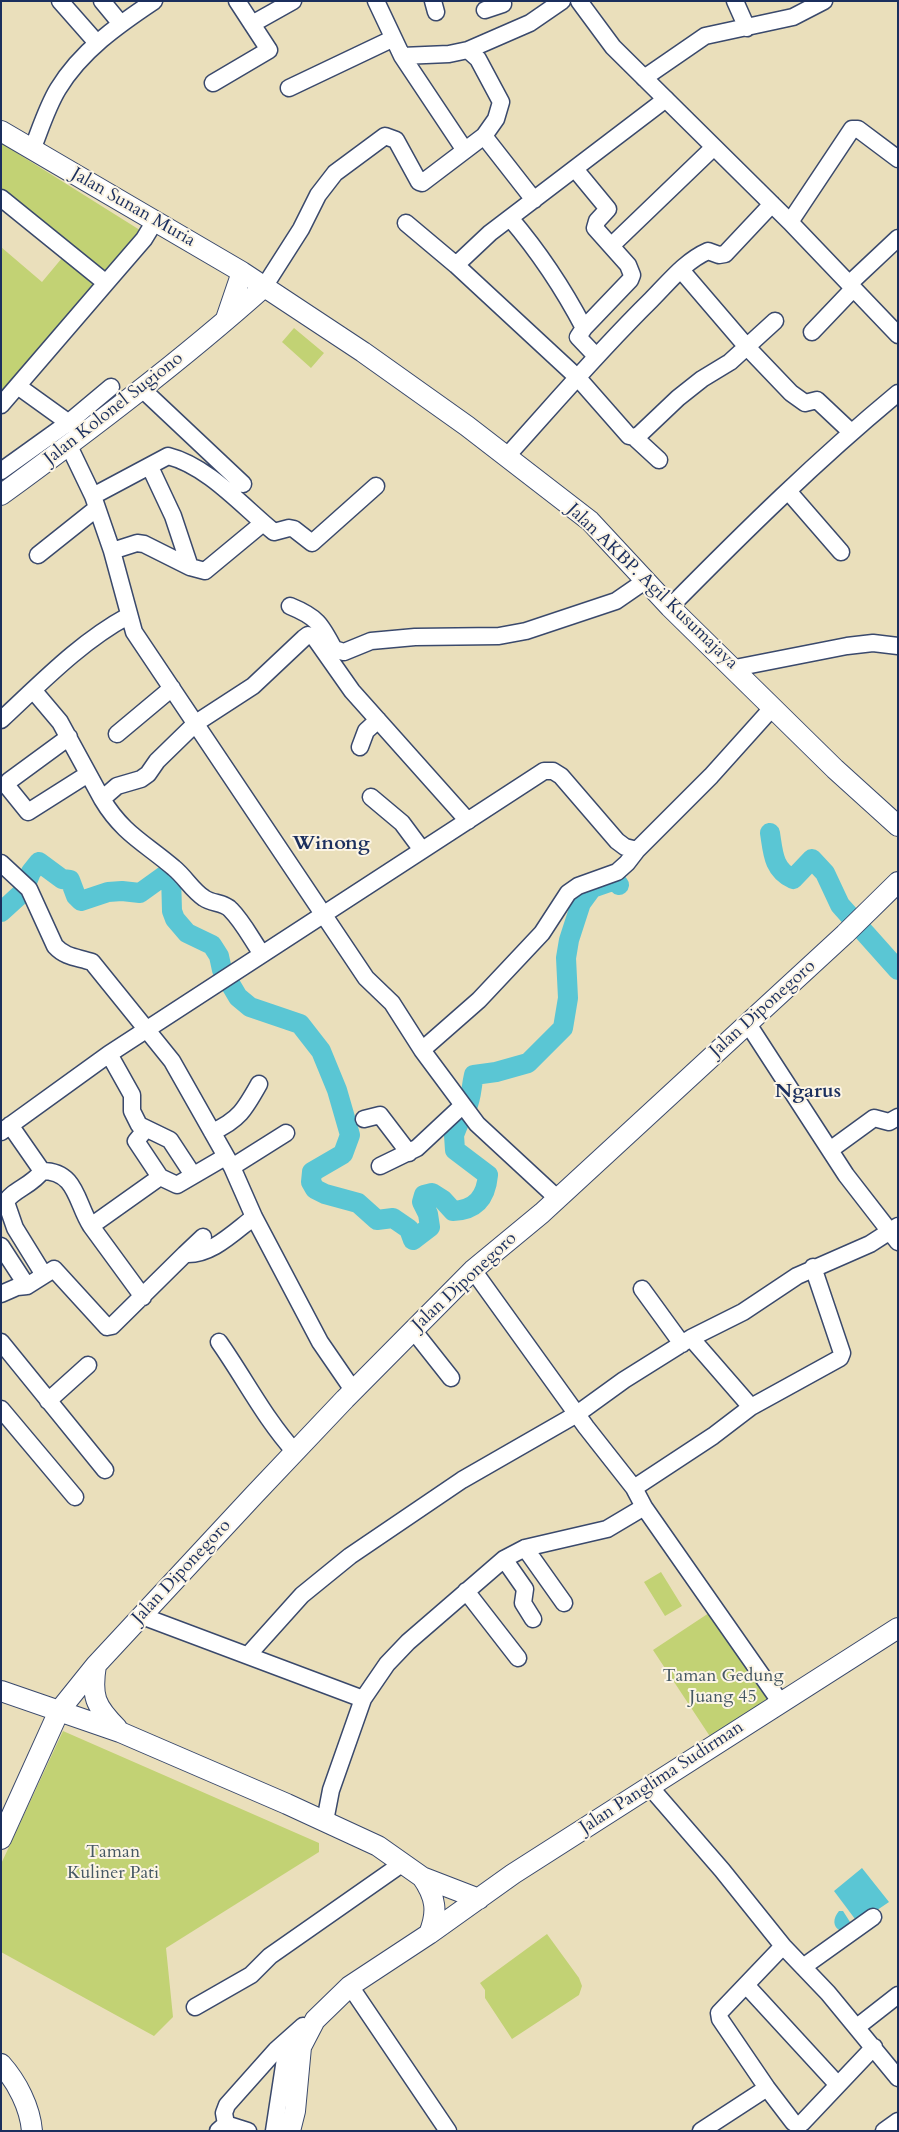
<!DOCTYPE html>
<style>
body{margin:0}
#map{position:relative;width:899px;height:2132px;overflow:hidden;background:#eadfbb;font-family:Cardo,serif}
canvas{display:block}
.frame{position:absolute;inset:0;border:2px solid #1b2f5e;pointer-events:none}
</style>
<div id="map">
<canvas width="899" height="2132"></canvas>
<div class="frame"></div>
</div>
<script>
const c = document.querySelector('canvas').getContext('2d');
c.lineJoin = 'round';
function paint(path, color) { c.fillStyle = color; c.fill(path, 'evenodd'); }
function trace(path, color, width, dash) { c.strokeStyle = color; c.lineWidth = width; c.lineCap = dash ? 'butt' : 'round'; c.setLineDash(dash || []); c.stroke(path); }
function write(font, color, halo, rows, align = 'center') {
  c.font = font + ' Cardo,serif'; c.lineWidth = 4; c.setLineDash([]); c.textBaseline = 'middle'; c.strokeStyle = halo; c.fillStyle = color; for (const [text, x, y, turn = 0] of rows) {
    c.save(); c.translate(x, y); c.rotate((+turn || 0) * Math.PI / 180); c.textAlign = isNaN(turn) ? turn : align; if (halo) c.strokeText(text, 0, 0); c.fillText(text, 0, 0); c.restore();
  }
}
const green = new Path2D(`
 M 1,143 L 143,232 L 106,277 L 1,189 Z
 M 1,247 L 42,282 L 62,258 L 98,286 L 1,399 Z
 M 294,328 L 324,353 L 311,368 L 282,342 Z
 M 661,1572 L 682,1606 L 665,1616 L 644,1582 Z
 M 715,1609 L 778,1698 L 711,1738 L 653,1650 Z
 M 63,1731 L 319,1843 L 319,1852 L 166,1948 L 173,2017 L 154,2036 L 1,1952 L 1,1864 Z
 M 547,1934 L 579,1978 L 582,1986 L 579,1995 L 512,2039 L 485,1998 L 485,1990 L 480,1983 Z`);
const water = new Path2D(`
 M 862,1868 L 889,1902 L 858,1923 L 834,1891 Z
 M 839,1911 L 843,1911 L 850,1922 L 841,1931 C 832,1927 833,1918 839,1911 Z`);
const river = new Path2D(`
 M 770,833 C 773,852 773,870 793,879 L 812,859 L 825,873 L 840,905 L 898,970
 M 1,912 L 23,892 L 31,872 L 39,862 L 62,879 L 70,880 L 76,896 L 81,901 L 108,892 L 122,891 L 140,893 L 165,875 L 171,875 L 172,911 L 175,919 L 187,933 L 212,945 L 219,956 L 222,970 L 238,997 L 250,1007 L 300,1024 L 321,1051 L 337,1090 L 350,1135 L 343,1154 L 312,1172 L 311,1182 L 315,1189 L 325,1194 L 358,1203 L 377,1220 L 393,1218 L 409,1229 L 413,1240 L 430,1227 L 428,1214 L 422,1202 L 424,1195 L 432,1193 L 443,1200 L 453,1211 C 476,1210 486,1197 488,1175 L 455,1150 L 454,1135 L 462,1115
 M 467,1107 C 472,1096 471,1087 474,1075 L 496,1072 L 528,1063 L 563,1028 L 568,998 L 566,958 L 569,940 L 581,903 L 592,888 L 615,880 L 619,885`);
const minor = new Path2D(`
 M 60,1 L 97,43
 M 102,1 L 121,24
 M 376,1 L 402,56 L 464,149
 M 433,1 L 436,12
 M 579,1 L 613,47 L 790,222 L 898,335
 M 735,1 L 747,28
 M 485,10 L 503,4
 M 252,24 L 293,1
 M 468,50 L 530,23 L 562,1
 M 644,78 L 705,36 L 793,17 L 824,1
 M 213,83 L 269,50 L 237,1
 M 289,88 L 392,39
 M 484,136 L 534,200
 M 32,150 C 40,130 47,107 58,89 C 81,51 118,25 154,1
 M 575,169 L 608,209 L 597,221 L 595,228 L 628,265 L 632,275 L 630,280 L 584,328
 M 1,198 L 106,283 L 1,405
 M 510,218 C 539,252 563,288 584,328 L 578,337 L 596,356
 M 790,222 L 852,129 L 858,129 L 898,159
 M 406,223 L 456,265 L 578,378 L 629,436 L 634,437 L 639,435 L 678,398 L 702,379 L 730,362 L 775,321
 M 611,246 L 714,147
 M 456,265 L 490,233 L 666,99
 M 681,270 L 747,347 L 791,393 L 805,403 L 817,400 L 851,432
 M 106,283 L 144,239 L 155,221
 M 849,284 L 898,238
 M 264,287 L 301,229 L 318,195 L 335,173 L 385,136 L 396,140 L 419,182 L 422,183 L 484,136 L 496,119 L 501,102 L 478,59 L 468,50 L 449,54 L 402,56
 M 812,332 L 853,289
 M 19,387 L 76,428
 M 141,388 L 243,484
 M 634,437 L 659,460
 M 69,446 L 93,496 L 112,551 L 134,632 L 366,978 L 392,1003 L 422,1050 L 477,1124 L 557,1198
 M 507,456 C 554,404 600,350 651,300 C 668,283 685,261 708,251 L 719,255 L 725,254 L 772,204
 M 150,467 L 173,516 L 190,567 L 205,571 L 263,523
 M 1,471 L 68,423 L 111,387
 M 788,491 L 841,552
 M 93,496 L 168,456 C 208,466 243,507 274,532 L 289,528 L 294,529 L 312,543 L 376,486
 M 112,551 L 137,543 L 144,544 L 190,567
 M 38,555 L 97,508
 M 290,606 C 317,617 321,624 334,649 L 344,652 L 371,641 L 415,637 L 499,636 L 526,631 L 616,601 L 645,581
 M 670,607 C 744,532 817,460 898,393
 M 735,668 L 847,646 L 873,643 L 898,646
 M 33,690 L 60,722 L 102,799
 M 1,720 C 41,683 80,642 128,616
 M 117,734 L 172,688
 M 69,737 L 9,781 L 7,786 L 28,812 L 88,774
 M 360,747 L 366,731 L 378,720
 M 371,797 L 402,823 L 422,850
 M 1,863 L 29,889 L 55,946 C 66,958 78,957 92,962 L 172,1061 L 232,1167 L 254,1217 L 320,1342 L 353,1390
 M 262,954 C 252,940 243,922 231,910 C 224,902 212,904 204,898 C 192,890 185,877 174,868 C 145,843 123,834 102,799 L 117,786 L 141,779 L 148,774 L 157,761 L 196,723 L 253,686 L 304,638 L 308,635 L 314,637 L 352,691 L 468,821
 M 748,1024 L 846,1175 L 898,1242
 M 422,1050 L 479,1000 L 542,933 L 568,893 L 578,886 L 617,872 L 627,863 L 637,850
 M 109,1054 L 132,1095 L 132,1111 L 139,1125 L 170,1140 L 193,1175
 M 364,1119 L 380,1115 L 409,1153
 M 10,1125 L 42,1171 C 77,1171 76,1203 91,1226 L 160,1177 L 177,1185 L 225,1157
 M 146,1129 L 136,1141 L 160,1177
 M 1,1132 L 109,1054 L 544,771 L 553,771 L 561,776 L 617,841 L 625,847 L 637,850 L 711,776 L 773,707
 M 212,1132 C 239,1120 245,1109 259,1084
 M 830,1150 L 874,1118 L 889,1122 L 898,1117
 M 380,1166 L 417,1148 L 462,1106
 M 232,1167 L 286,1133
 M 42,1171 C 33,1185 11,1191 6,1202 L 15,1228 L 44,1275
 M 91,1226 L 143,1297
 M 1,1246 L 27,1286
 M 185,1254 L 203,1237
 M 473,1270 L 586,1427 L 634,1488 L 644,1507 L 781,1703
 M 642,1289 L 682,1344
 M 1,1294 L 17,1287 L 27,1286 L 54,1269 L 107,1327 L 112,1326 L 185,1254 C 211,1256 234,1232 254,1217
 M 413,1330 L 451,1378
 M 691,1338 L 751,1407
 M 1,1342 L 105,1470
 M 219,1342 C 245,1379 265,1419 295,1452
 M 48,1401 L 88,1365
 M 1,1409 L 75,1497
 M 634,1488 L 713,1436 L 751,1407 L 840,1358 L 842,1353 L 813,1267
 M 525,1548 L 564,1603
 M 504,1559 L 525,1589 L 523,1603 L 533,1619
 M 466,1591 L 518,1658
 M 142,1616 L 363,1699
 M 249,1654 L 302,1595 L 350,1556 L 462,1480 L 577,1414 L 624,1380 L 691,1338 L 743,1312 L 797,1276 L 870,1244 L 898,1226
 M 650,1787 L 722,1870 L 783,1946 L 828,1993 L 898,2078
 M 325,1821 L 331,1790 L 363,1699 L 387,1664 L 408,1642 L 504,1559 L 525,1548 L 607,1529 L 644,1507
 M 783,1946 L 719,2013 L 720,2019 L 767,2088 L 793,2122 L 796,2124 L 802,2123 L 874,2047
 M 803,1967 L 873,1917
 M 746,1985 L 838,2085
 M 350,1986 L 448,2131
 M 195,2007 L 251,1975 L 270,1956 L 403,1863
 M 857,2027 L 898,1995
 M 226,2124 L 224,2113 L 227,2105 L 276,2050 L 303,2026
 M 218,2131 L 226,2124 L 248,2131
 M 274,2131 L 287,2046 L 294,2038
 M 701,2131 L 767,2088
 M 884,2131 L 898,2121`);
const major = new Path2D(`
 M 1,131 L 242,272 L 363,352 L 467,426 L 590,521 L 670,607 L 835,769 L 898,826
 M 226,319 L 242,272
 M 1,495 C 91,429 181,361 264,287
 M 96,1665 C 91,1696 95,1706 117,1728
 M 1,1691 L 120,1732 L 287,1804 L 378,1846 L 422,1877 L 479,1899
 M 1,1839 L 59,1711 L 96,1665 L 254,1495 L 345,1399 L 473,1270 L 542,1213 L 845,934 L 898,882
 M 422,1877 C 436,1897 438,1912 429,1934
 M 1,2064 C 17,2082 30,2107 32,2131
 M 290,2131 L 295,2111 L 301,2047 L 315,2020 L 350,1986 L 429,1934 L 513,1874 L 898,1628`);
const streetNames = [
 ["Jalan Sunan Muria",133,208,30],
 ["Jalan Kolonel Sugiono",114,409,-38],
 ["Jalan AKBP. Agil Kusumajaya",652,587,44],
 ["Jalan Diponegoro",763,1009,-42],
 ["Jalan Diponegoro",465,1282,-43],
 ["Jalan Diponegoro",182,1572,-47],
 ["Jalan Panglima Sudirman",662,1778,-33]
];
const parkNames = [
 ["Taman Gedung",723,1677],
 ["Juang 45",723,1698],
 ["Taman",113,1853],
 ["Kuliner Pati",113,1874]
];
const quarterNames = [
 ["Winong",331,844],
 ["Ngarus",808,1092]
];
paint(green, '#c2d274');
paint(water, '#5ac6d4');
trace(river, '#5ac6d4', 20);
trace(minor, '#3a496c', 19);
trace(major, '#3a496c', 22);
trace(minor, '#fff', 16);
trace(major, '#fff', 20);
write('18px', '#1b2f5e', '#fcf5e5', streetNames);
write('18px', '#455864', '#fcf5e5', parkNames);
write('bold 20px', '#1b2f5e', '#fcf5e5', quarterNames);
</script>
